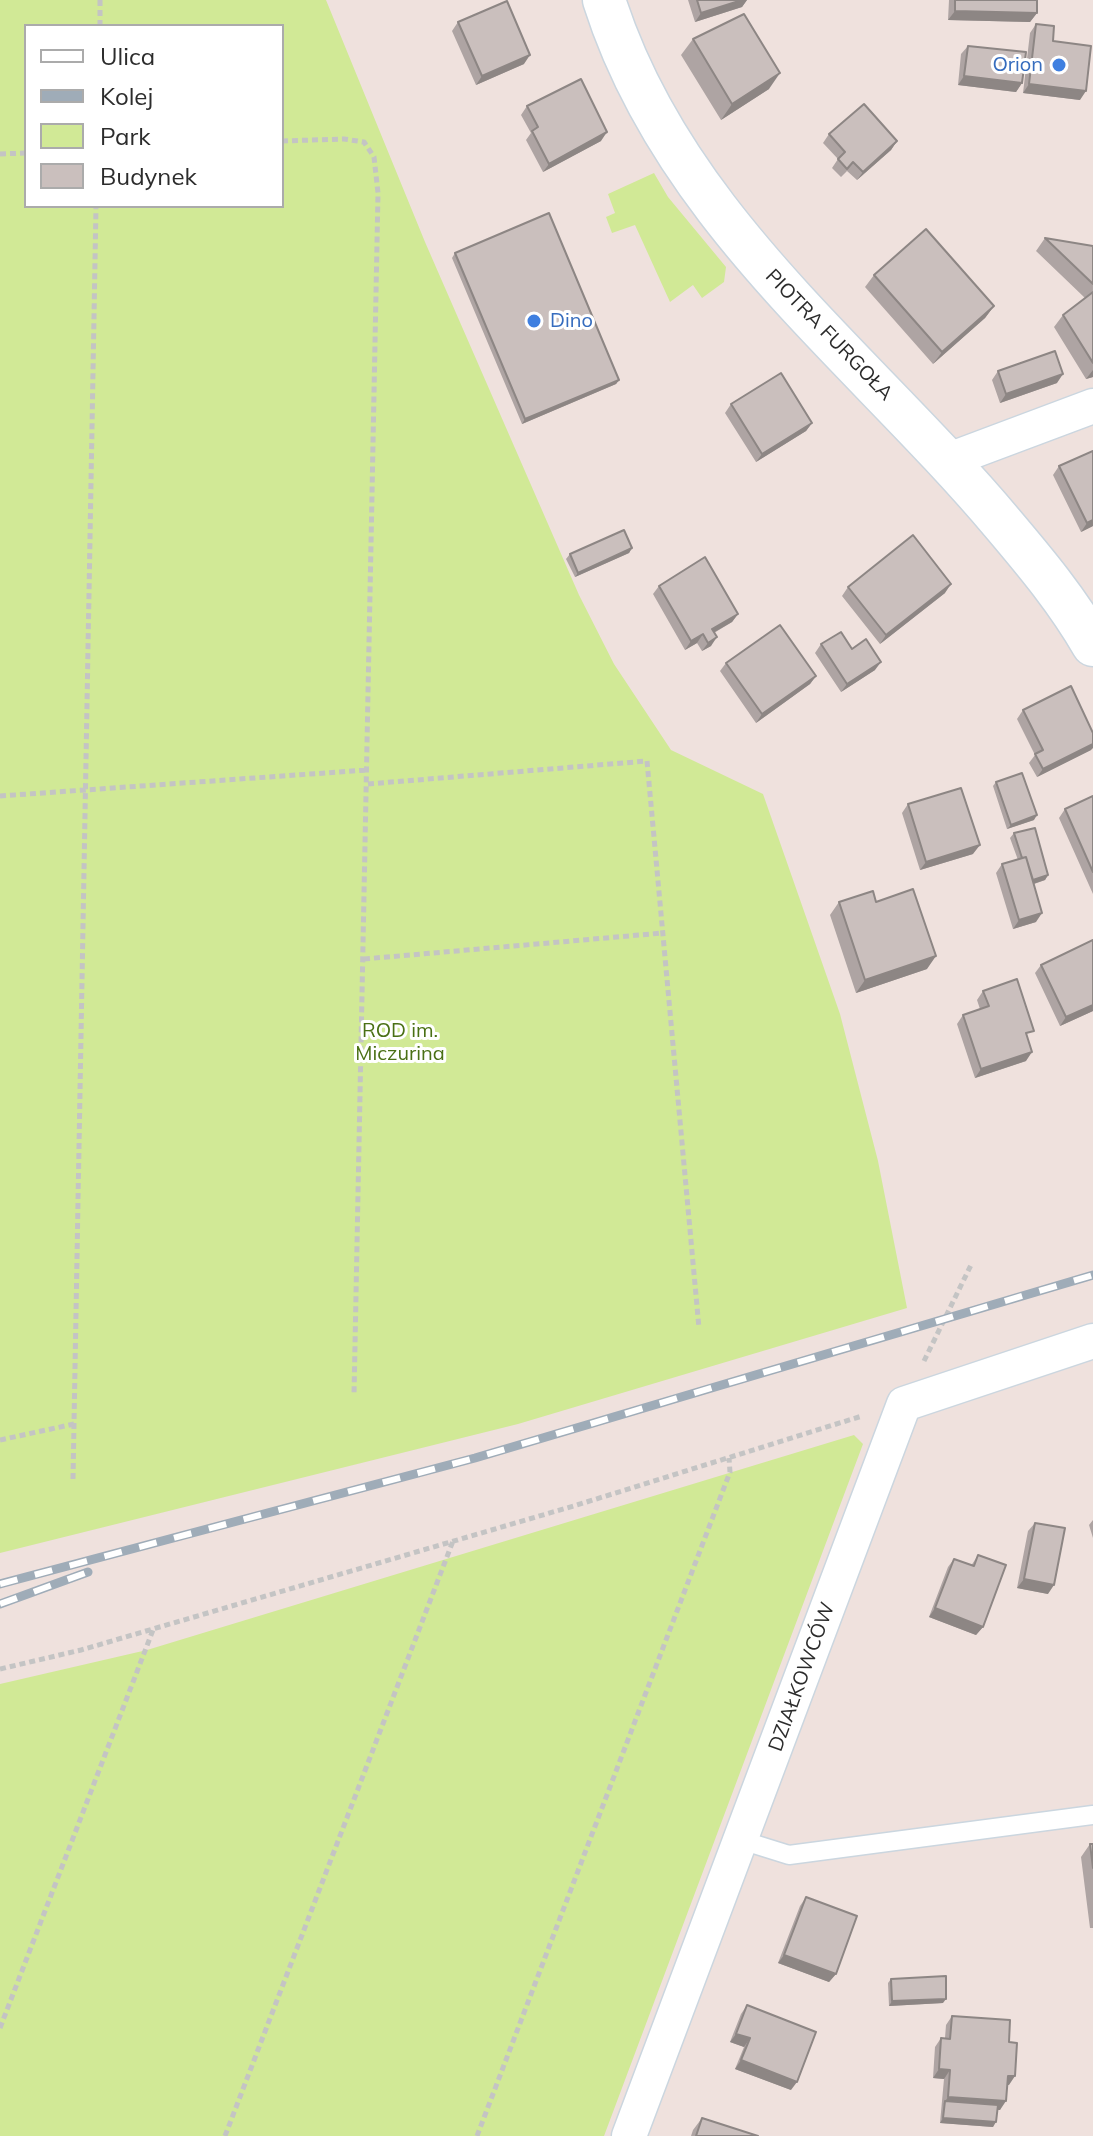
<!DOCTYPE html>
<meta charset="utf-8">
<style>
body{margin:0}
#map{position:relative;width:1093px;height:2136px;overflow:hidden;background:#efe1dd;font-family:Mulish,sans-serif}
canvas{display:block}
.legend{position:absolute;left:24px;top:24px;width:260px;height:184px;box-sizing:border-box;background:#fff;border:2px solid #ababab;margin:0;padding:10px 14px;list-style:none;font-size:24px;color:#2c2c2c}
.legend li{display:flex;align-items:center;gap:16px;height:40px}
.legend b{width:40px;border:2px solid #ababab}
</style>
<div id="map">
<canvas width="1093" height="2136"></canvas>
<ul class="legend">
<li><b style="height:10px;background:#fff"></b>Ulica</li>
<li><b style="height:10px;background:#9facb8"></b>Kolej</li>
<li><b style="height:22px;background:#d1e996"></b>Park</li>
<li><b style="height:22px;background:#cabfbd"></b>Budynek</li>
</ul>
</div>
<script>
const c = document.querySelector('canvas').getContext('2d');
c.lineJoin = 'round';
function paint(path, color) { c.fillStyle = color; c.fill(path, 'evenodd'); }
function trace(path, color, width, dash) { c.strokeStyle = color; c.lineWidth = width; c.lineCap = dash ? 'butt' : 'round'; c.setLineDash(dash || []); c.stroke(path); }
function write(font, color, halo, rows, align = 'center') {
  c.font = font + ' Mulish,sans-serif'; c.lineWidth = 6; c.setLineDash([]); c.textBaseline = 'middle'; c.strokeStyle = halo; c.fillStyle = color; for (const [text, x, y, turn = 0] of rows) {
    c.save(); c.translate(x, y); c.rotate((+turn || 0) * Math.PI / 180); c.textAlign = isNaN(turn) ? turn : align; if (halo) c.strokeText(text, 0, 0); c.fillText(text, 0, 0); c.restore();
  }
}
const green = new Path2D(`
 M 0,0 L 326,0 L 425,242 L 579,595 L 614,664 L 671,750 L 763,794 L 840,1014 L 878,1161 L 907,1308 L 518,1424 L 0,1553 ZM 26,26 L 282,26 L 282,206 L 26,206 Z
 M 654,173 L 668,197 L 726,267 L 724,282 L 702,298 L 693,285 L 670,302 L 635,225 L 612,233 L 606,217 L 615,213 L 608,194 Z
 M 854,1435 L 863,1444 L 604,2136 L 0,2136 L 0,1684 L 147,1650 Z`);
const path = new Path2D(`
 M 100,26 L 100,0
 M 282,141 L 344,139 L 364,142 L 374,157 L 378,193 L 354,1395
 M 0,154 L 26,153
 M 368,784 L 647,761 L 699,1328
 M 0,796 L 367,770
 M 364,959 L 663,933
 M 924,1361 L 971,1265
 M 0,1440 L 74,1424
 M 73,1479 L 96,206
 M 0,1669 L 81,1650 L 577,1505 L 862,1416
 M 0,2028 L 153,1630
 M 225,2136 L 453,1541
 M 477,2136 L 730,1472 L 729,1458`);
const service = new Path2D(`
 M 741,1840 L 789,1855 L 1093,1815`);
const minor = new Path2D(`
 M 949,460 L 1093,406
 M 629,2136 L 904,1404 L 1093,1341`);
const tertiary = new Path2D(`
 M 604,0 C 673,218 861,355 1003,524 C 1036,563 1067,600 1093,645`);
const rail = new Path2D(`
 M 0,1584 L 475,1458 L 1093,1275
 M 0,1604 L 88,1572`);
const wall = new Path2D(`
 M 688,0 L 747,0 L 742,7 L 695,22 Z
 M 949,0 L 1037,0 L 1037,13 L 1030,22 L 948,20 Z
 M 458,22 L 524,64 L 476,85 L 452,31 Z
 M 1036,24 L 1080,100 L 1023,93 L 1030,33 Z
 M 693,39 L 769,89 L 721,120 L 681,55 Z
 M 968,46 L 1022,83 L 1016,92 L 958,85 L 961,54 Z
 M 527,106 L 601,141 L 543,172 L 526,140 L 531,133 L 521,115 Z
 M 829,134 L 897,141 L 891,150 L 857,180 L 847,171 L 841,177 L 832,168 L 838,159 L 823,143 Z
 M 1045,238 L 1093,246 L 1093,377 L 1086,379 L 1054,327 L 1063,315 L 1085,298 L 1036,251 Z
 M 455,253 L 619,380 L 616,384 L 522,424 L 452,258 Z
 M 874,275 L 994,306 L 985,318 L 933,364 L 865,287 Z
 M 998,371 L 1057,383 L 1000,403 L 992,380 Z
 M 731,404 L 812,423 L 806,431 L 756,462 L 725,413 Z
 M 1059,466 L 1093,526 L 1081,532 L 1053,475 Z
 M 632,548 L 629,553 L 575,577 L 566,559 L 570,554 Z
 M 659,586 L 738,614 L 732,622 L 714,633 L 711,646 L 702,651 L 697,643 L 685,650 L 653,594 Z
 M 848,587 L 945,593 L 880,644 L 842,596 Z
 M 821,644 L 852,649 L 875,670 L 841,692 L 815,653 Z
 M 726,663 L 816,676 L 810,684 L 756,723 L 720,671 Z
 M 1023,710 L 1091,750 L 1037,777 L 1029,763 L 1035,755 L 1017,719 Z
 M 996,782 L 1034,820 L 1007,829 L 993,786 Z
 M 1093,796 L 1093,894 L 1059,818 L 1065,809 Z
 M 908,804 L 973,854 L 920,870 L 902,813 Z
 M 1014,833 L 1048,875 L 1045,880 L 1034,884 L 1036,922 L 1013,929 L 996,873 L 1002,864 L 1018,860 L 1010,838 Z
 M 839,902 L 876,902 L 927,969 L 856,993 L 830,915 Z
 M 1041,965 L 1093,1011 L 1060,1026 L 1035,973 Z
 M 983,991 L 1028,1039 L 1026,1061 L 975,1078 L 957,1024 L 963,1015 L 980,1009 L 977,1000 Z
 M 1093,1520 L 1093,1538 L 1089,1525 Z
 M 1035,1523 L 1048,1594 L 1017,1588 L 1028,1531 Z
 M 978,1555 L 983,1627 L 976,1635 L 929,1617 L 948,1567 L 954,1559 L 971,1566 Z
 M 1090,1844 L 1093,1844 L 1093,1928 L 1090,1928 L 1081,1857 Z
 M 806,1897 L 836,1974 L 829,1982 L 778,1963 L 800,1906 Z
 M 891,1979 L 943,2003 L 889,2006 L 888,1983 Z
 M 747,2005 L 791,2090 L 735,2069 L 744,2047 L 730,2042 L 741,2014 Z
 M 952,2016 L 1009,2042 L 1009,2085 L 1008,2085 L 1000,2110 L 997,2110 L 993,2127 L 940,2123 L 944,2079 L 933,2078 L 935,2047 L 941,2038 L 945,2038 L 946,2025 Z
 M 702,2118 L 758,2136 L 691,2136 L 693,2130 Z`);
const shadedWall = new Path2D(`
 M 742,0 L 747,0 L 742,7 L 695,22 L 701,13 Z
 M 955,11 L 1037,13 L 1030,22 L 948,20 Z
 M 530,55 L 524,64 L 476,85 L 482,76 Z
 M 780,73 L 769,89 L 721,120 L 732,104 Z
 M 964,76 L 1022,83 L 1016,92 L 958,85 Z
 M 1029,84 L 1086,91 L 1080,100 L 1023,93 Z
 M 607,132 L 601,141 L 543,172 L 549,164 Z
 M 897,141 L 891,150 L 857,180 L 863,172 Z
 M 994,306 L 985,318 L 933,364 L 942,352 Z
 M 1093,370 L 1093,377 L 1086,379 Z
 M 1063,374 L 1057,383 L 1000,403 L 1006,394 Z
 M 619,380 L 616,384 L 522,424 L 525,419 Z
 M 812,423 L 806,431 L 756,462 L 762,454 Z
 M 1093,520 L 1093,526 L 1081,532 L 1087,523 Z
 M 632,548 L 629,553 L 575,577 L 578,573 Z
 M 951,584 L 945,593 L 880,644 L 886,635 Z
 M 738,614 L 732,622 L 706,637 L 712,629 Z
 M 703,634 L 697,643 L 685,650 L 691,641 Z
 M 717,637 L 711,646 L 702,651 L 708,643 Z
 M 881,662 L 875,670 L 841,692 L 847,684 Z
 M 816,676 L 810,684 L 756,723 L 762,714 Z
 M 1093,744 L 1093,748 L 1091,750 L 1037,777 L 1043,769 Z
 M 1037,815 L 1034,820 L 1007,829 L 1011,825 Z
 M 980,845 L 973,854 L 920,870 L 926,862 Z
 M 1048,875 L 1045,880 L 1027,886 L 1030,881 Z
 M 1042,913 L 1036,922 L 1013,929 L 1019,920 Z
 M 936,956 L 927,969 L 856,993 L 865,980 Z
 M 1093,1005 L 1093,1011 L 1060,1026 L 1066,1017 Z
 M 1032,1052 L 1026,1061 L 975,1078 L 981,1069 Z
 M 1024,1579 L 1054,1585 L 1048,1594 L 1017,1588 Z
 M 935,1608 L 983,1627 L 976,1635 L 929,1617 Z
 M 784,1955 L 836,1974 L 829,1982 L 778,1963 Z
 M 946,1999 L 943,2003 L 889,2006 L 892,2001 Z
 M 736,2034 L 750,2038 L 744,2047 L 730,2042 Z
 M 741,2060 L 797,2082 L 791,2090 L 735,2069 Z
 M 939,2069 L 950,2070 L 944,2079 L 933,2078 Z
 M 1008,2076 L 1015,2076 L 1009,2085 L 1002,2085 Z
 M 948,2097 L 1006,2101 L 1000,2110 L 944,2106 L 945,2101 L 942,2106 Z
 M 943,2118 L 996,2122 L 993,2127 L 940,2123 Z`);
const building = new Path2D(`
 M 697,0 L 742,0 L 701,13 Z
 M 955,0 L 1037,0 L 1037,13 L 955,11 Z
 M 507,1 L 530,55 L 482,76 L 458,22 Z
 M 744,14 L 780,73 L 732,104 L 693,39 Z
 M 1036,24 L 1054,26 L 1053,41 L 1091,46 L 1086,91 L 1029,84 Z
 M 968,46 L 1026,52 L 1022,83 L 964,76 Z
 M 581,79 L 607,132 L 549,164 L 532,131 L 538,127 L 527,106 Z
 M 864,104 L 897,141 L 863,172 L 853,162 L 847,169 L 838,159 L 845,152 L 829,134 Z
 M 549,213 L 619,380 L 525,419 L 455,253 Z
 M 926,229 L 994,306 L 942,352 L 874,275 Z
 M 1045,238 L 1093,246 L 1093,284 Z
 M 1093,292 L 1093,363 L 1063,315 Z
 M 1055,351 L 1063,374 L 1006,394 L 998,371 Z
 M 781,373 L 812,423 L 762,454 L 731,404 Z
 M 1093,451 L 1093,520 L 1087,523 L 1059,466 Z
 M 624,530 L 632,548 L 578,573 L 570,554 Z
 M 913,535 L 951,584 L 886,635 L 848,587 Z
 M 705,557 L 738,614 L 712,629 L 717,637 L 708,643 L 703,634 L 691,641 L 659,586 Z
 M 780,625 L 816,676 L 762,714 L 726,663 Z
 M 841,632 L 852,649 L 866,639 L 881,662 L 847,684 L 821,644 Z
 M 1071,686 L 1093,733 L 1093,744 L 1043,769 L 1035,754 L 1043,750 L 1023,710 Z
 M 1022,773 L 1037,815 L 1011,825 L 996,782 Z
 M 961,788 L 980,845 L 926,862 L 908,804 Z
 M 1093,796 L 1093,872 L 1065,809 Z
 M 1035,828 L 1048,875 L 1033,880 L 1026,857 L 1022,858 L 1014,833 Z
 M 1026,857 L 1042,913 L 1019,920 L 1002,864 Z
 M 913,889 L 936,956 L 865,980 L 839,902 L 873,891 L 876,902 Z
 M 1093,940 L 1093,1005 L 1066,1017 L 1041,965 Z
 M 1017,979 L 1034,1031 L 1026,1033 L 1032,1052 L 981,1069 L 963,1015 L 989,1006 L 983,991 Z
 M 1035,1523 L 1065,1528 L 1054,1585 L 1024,1579 Z
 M 978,1555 L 1006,1565 L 983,1627 L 935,1608 L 954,1559 L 974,1566 Z
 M 1090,1844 L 1093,1844 L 1093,1868 Z
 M 806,1897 L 857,1916 L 836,1974 L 784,1955 Z
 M 946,1976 L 946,1999 L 892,2001 L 891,1979 Z
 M 747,2005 L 816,2032 L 797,2082 L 741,2060 L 750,2038 L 736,2034 Z
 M 952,2016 L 1010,2020 L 1009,2042 L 1017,2043 L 1015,2076 L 1008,2076 L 1006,2101 L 948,2097 L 950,2070 L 939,2069 L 941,2038 L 950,2039 Z
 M 945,2101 L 998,2105 L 996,2122 L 943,2118 Z
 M 702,2118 L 758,2136 L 696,2136 Z`);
const markers = [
 [1059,65,8,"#3f7fe0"],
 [534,321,8,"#3f7fe0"]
];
const shopNames = [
 ["Orion",1043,65],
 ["Dino",550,321,"left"]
];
const streetNames = [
 ["PIOTRA FURGOŁA",829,335,46],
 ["DZIAŁKOWCÓW",802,1677,-70]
];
const parkNames = [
 ["ROD im.",400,1031],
 ["Miczurina",400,1054]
];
paint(green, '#d1e996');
trace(service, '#cbd6df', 21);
trace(minor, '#cbd6df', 37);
trace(tertiary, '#cbd6df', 45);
trace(path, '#c4c4c4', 5, [6, 4]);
trace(service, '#fff', 18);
trace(minor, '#fff', 34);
trace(tertiary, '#fff', 42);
trace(rail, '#9facb8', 9);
trace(rail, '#fff', 6, [18]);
paint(wall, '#aea4a3');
paint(shadedWall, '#8d8684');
paint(building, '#cabfbd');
trace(building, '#8d8684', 2);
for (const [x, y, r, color] of markers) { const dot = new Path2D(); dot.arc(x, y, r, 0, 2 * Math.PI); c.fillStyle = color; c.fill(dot); trace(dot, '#fff', 3); }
write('20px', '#366cbe', '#fff', shopNames, 'right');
write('20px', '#2c2c2c', '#fff', streetNames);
write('20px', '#4a7015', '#fff', parkNames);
</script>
